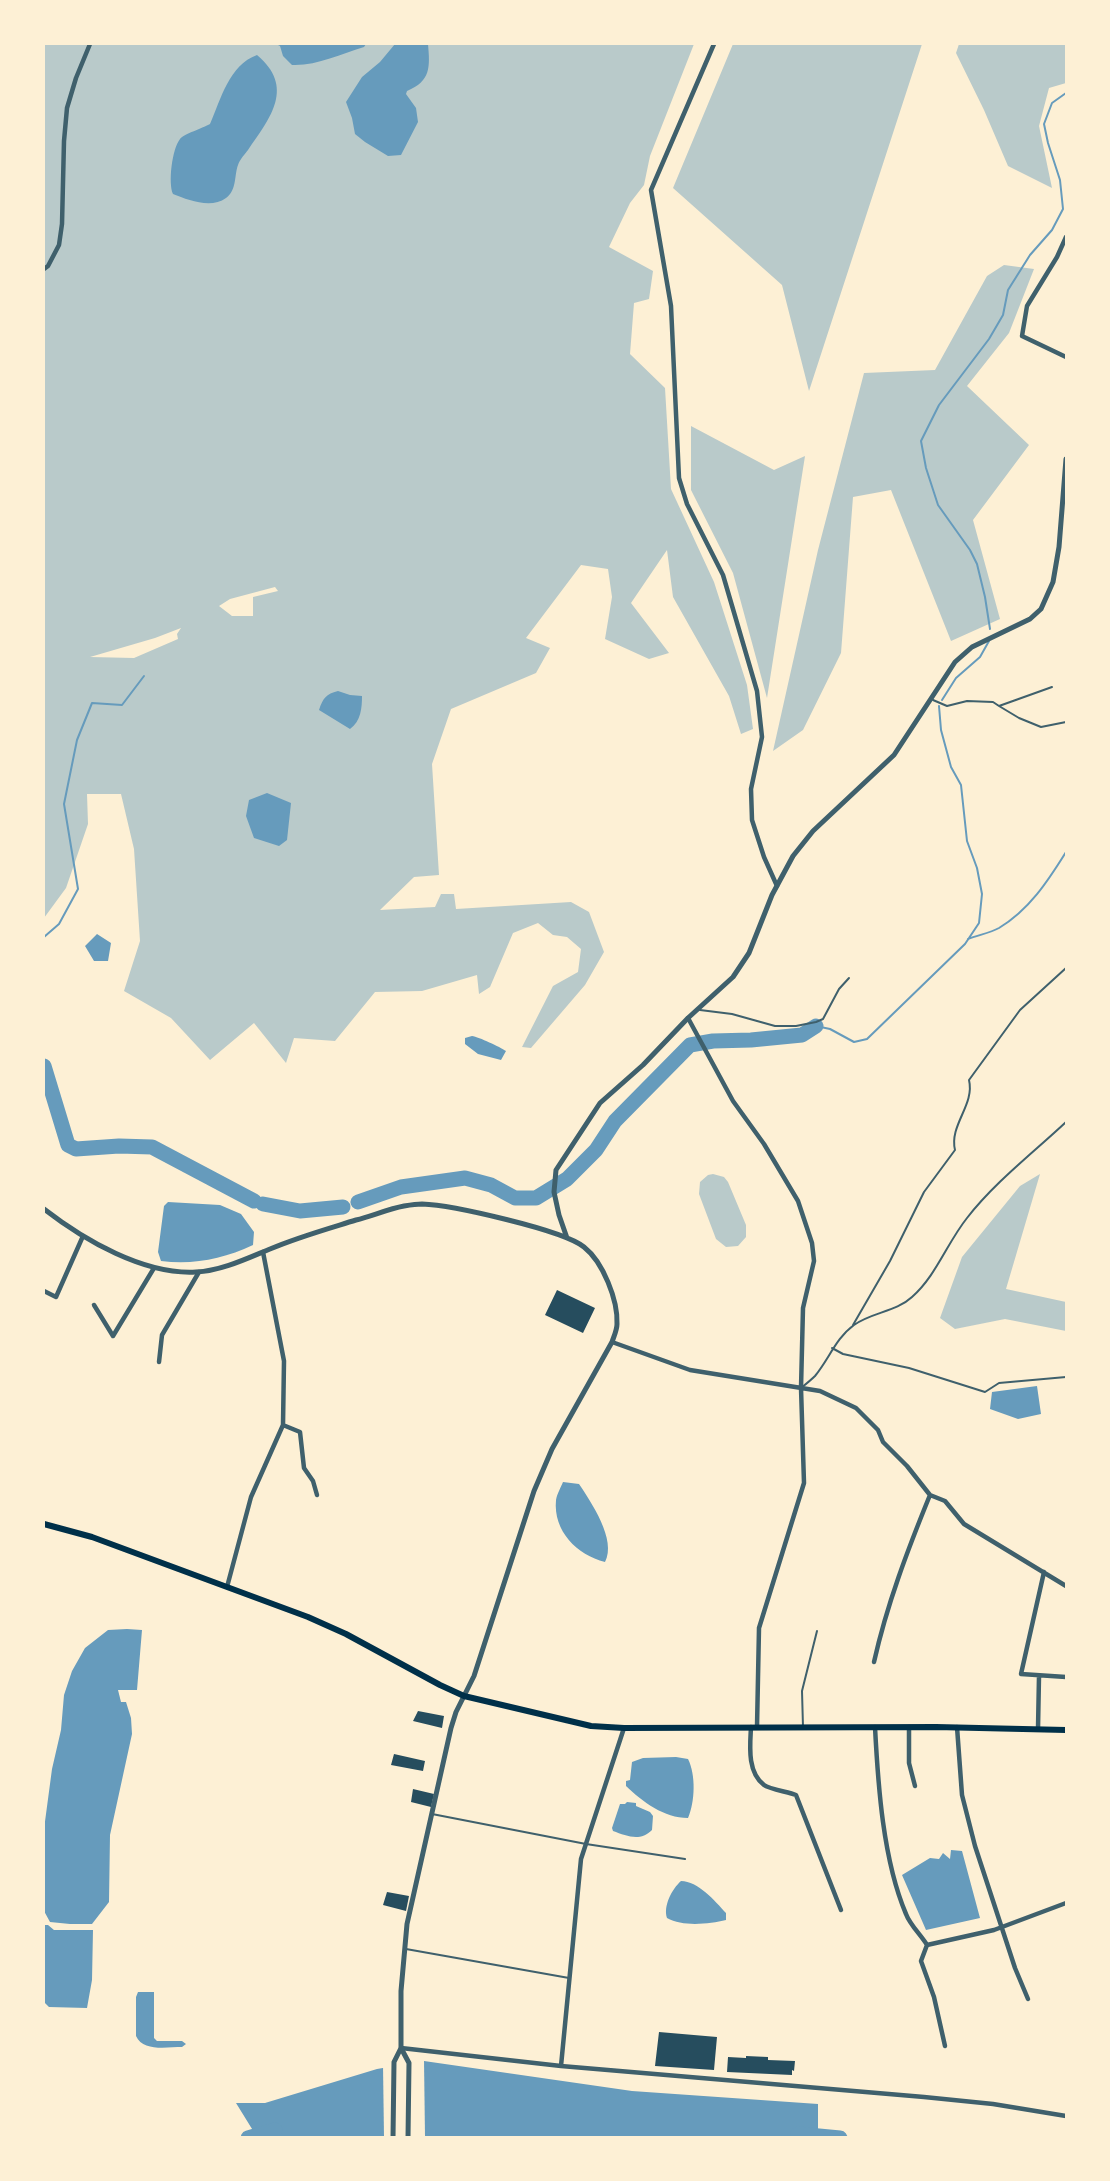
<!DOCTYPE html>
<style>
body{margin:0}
#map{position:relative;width:1110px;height:2181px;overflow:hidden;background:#fdf0d5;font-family:Poppins,sans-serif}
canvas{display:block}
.frame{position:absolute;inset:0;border:45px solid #fdf0d5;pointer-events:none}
</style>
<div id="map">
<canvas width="1110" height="2181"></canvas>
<div class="frame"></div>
</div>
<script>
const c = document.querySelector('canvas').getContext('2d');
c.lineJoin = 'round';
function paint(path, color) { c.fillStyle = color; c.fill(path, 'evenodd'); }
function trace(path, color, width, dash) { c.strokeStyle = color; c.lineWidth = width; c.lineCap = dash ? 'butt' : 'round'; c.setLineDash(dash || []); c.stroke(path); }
const green = new Path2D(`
 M 44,44 L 694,44 L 650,156 L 644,185 L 630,203 L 609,247 L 653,271 L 649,299 L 634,303 L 630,354 L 665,388 L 671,489 L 714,582 L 747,685 L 753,729 L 741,734 L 729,696 L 673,597 L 667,550 L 631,603 L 669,653 L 649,659 L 605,639 L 612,597 L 608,569 L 581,565 L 526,638 L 550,648 L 536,673 L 451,709 L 432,764 L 439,875 L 414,877 L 380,910 L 435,907 L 441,894 L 454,894 L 456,909 L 571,902 L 589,912 L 604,952 L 585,985 L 531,1048 L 522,1047 L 553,986 L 578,972 L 581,949 L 567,937 L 553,935 L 538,923 L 513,933 L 490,987 L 479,994 L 477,975 L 422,991 L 375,992 L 335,1041 L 294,1038 L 286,1063 L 254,1023 L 210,1060 L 171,1018 L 124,991 L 140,941 L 134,849 L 121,794 L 87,794 L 88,824 L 66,888 L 44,918 ZM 275,587 L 278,591 L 253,597 L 253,616 L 232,616 L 219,606 L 230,599 ZM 181,628 L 177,634 L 178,639 L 134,658 L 90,657 L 155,638 Z
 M 733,44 L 922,44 L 809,391 L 782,285 L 673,188 Z
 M 959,44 L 1066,44 L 1066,83 L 1049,88 L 1039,126 L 1052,188 L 1008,166 L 984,110 L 956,53 Z
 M 1004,265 L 1034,269 L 1009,333 L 967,386 L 1029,445 L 973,520 L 1000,619 L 951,641 L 891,490 L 853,497 L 841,653 L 803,730 L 773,751 L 818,550 L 864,373 L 935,370 L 987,276 Z
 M 691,426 L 774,470 L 805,456 L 767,698 L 733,573 L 691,490 Z
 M 713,1174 L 724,1177 L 728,1182 L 746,1225 L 746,1237 L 738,1246 L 726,1247 L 716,1239 L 699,1194 L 700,1182 L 708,1175 Z
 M 1040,1174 L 1006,1289 L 1066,1302 L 1066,1331 L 1005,1319 L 955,1329 L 940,1318 L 962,1257 L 1020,1186 Z`);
const water = new Path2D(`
 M 276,44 L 366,44 L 364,47 C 340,54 317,66 292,65 L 283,56 L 280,46 Z
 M 395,44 L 428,44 C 430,67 431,81 407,91 L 406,94 L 416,108 L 418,122 L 401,155 L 388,156 L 365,142 L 355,134 L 352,118 L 346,102 L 362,77 L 380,62 Z
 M 257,55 C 295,87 271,117 248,150 C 245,154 240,159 238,165 C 234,176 237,190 226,198 C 211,209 188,200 173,194 C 168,183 172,149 180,139 C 184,134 203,128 210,124 C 221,99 229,65 257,55 Z
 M 338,691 L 350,695 L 362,696 C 362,708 361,721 350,729 L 319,710 C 323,698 326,694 338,691 Z
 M 267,793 L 291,803 L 287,840 L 279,846 L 254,838 L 246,816 L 249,800 Z
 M 97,934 L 111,943 L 108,961 L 94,961 L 85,946 Z
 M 472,1036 C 479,1037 500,1047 506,1051 L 501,1060 L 478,1054 L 465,1044 L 465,1038 Z
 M 168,1202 L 220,1205 L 241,1214 L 254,1232 L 253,1245 C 223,1259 194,1265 161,1261 L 158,1252 L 164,1206 Z
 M 1037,1386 L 1041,1414 L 1018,1419 L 990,1409 L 992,1392 Z
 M 563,1482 L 579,1484 C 591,1502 617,1540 605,1562 C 577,1555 553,1531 556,1500 C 557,1494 561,1487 563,1482 Z
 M 127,1629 L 142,1630 L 137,1690 L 118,1690 L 121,1702 L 126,1702 L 131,1718 L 132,1734 L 110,1835 L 109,1902 L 92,1924 L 70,1924 L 50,1922 L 44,1911 L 44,1829 L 52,1769 L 61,1730 L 64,1695 L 72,1671 L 85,1648 L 108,1630 Z
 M 676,1757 L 688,1759 C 696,1775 695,1802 688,1818 C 664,1818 643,1802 626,1786 L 626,1781 L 630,1780 L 632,1762 L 643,1758 Z
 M 627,1802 L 636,1803 L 636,1806 L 650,1812 L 653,1816 L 652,1830 C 640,1842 627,1836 613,1831 L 612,1828 L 620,1804 L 625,1804 Z
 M 951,1850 L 962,1851 L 980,1918 L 926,1930 L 902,1875 L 930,1858 L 939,1859 L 943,1853 L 950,1859 Z
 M 681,1881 C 698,1881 715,1901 726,1913 L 726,1920 C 709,1924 683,1927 667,1918 C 663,1906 672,1889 681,1881 Z
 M 44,1925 L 48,1925 L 54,1930 L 93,1930 L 92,1980 L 87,2008 L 49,2007 L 44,2002 Z
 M 138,1992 L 154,1992 L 154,2038 L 157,2041 L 182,2041 L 186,2044 L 182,2047 C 167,2047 143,2052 136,2036 L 136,1997 Z
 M 424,2061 L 632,2091 L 818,2104 L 818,2137 L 257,2137 L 236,2103 L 265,2103 L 377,2069 Z`);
const pier = new Path2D(`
 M 409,2060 L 424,2060 L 425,2137 L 384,2137 L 383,2065 Z`);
const stream = new Path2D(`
 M 990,629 L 985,597 L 977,564 L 970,550 L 938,505 L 926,468 L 921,441 L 939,405 L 989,339 L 1003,315 L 1008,290 L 1030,255 L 1052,230 L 1063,209 L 1060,180 L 1048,143 L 1044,124 L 1052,103 L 1066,93
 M 942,700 L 956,678 L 980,657 L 989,641
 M 44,937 L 59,924 L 78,889 L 64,804 L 77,740 L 92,703 L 122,705 L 144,676
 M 968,939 C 978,935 990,933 999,928 C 1029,910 1048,881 1066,852
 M 816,1026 L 830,1029 L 854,1042 L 867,1039 L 965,944 L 979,923 L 982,894 L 977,868 L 967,841 L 961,785 L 951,767 L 941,730 L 939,706`);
const river = new Path2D(`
 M 44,1066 L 68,1145 L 76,1149 L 119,1146 L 152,1147 L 254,1201
 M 358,1202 L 401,1187 L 465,1178 L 491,1185 L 515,1198 L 536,1198 L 567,1179 L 596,1150 L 615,1121 L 690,1045 L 713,1041 L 751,1040 L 802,1035 L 816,1026
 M 263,1204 L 300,1211 L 343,1207
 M 798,2134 L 840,2138
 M 248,2138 L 275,2130`);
const building = new Path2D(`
 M 557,1290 L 595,1308 L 583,1333 L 545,1315 Z
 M 418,1711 L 444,1716 L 442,1728 L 413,1721 Z
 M 394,1754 L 425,1761 L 423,1771 L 391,1765 Z
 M 413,1789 L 434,1794 L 431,1807 L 411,1802 Z
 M 387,1892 L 409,1896 L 406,1911 L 383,1905 Z
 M 659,2032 L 717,2037 L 714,2070 L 655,2066 Z
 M 746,2056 L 768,2057 L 768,2060 L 795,2061 L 794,2071 L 792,2070 L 792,2075 L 727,2072 L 728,2057 L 746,2058 Z`);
const service = new Path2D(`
 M 933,700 L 947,706 L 967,701 L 993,702 L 999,706 L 1052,687
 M 999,706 L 1019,718 L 1041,727 L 1066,722
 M 700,1010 L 732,1014 L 775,1026 L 796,1026 L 816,1022 L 823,1019 L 839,989 L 849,978
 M 853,1325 L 890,1261 L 924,1192 L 955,1150 C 949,1125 975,1105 969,1080 L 1020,1010 L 1066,968
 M 832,1348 L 843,1354 L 909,1368 L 985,1392 L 999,1383 L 1066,1377
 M 801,1388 C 806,1384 811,1380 815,1376 C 829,1359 836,1338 854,1325 C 872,1312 896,1312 912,1297 C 936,1276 947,1243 967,1218 C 995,1182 1033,1153 1066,1122
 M 803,1727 L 802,1691 L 817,1631
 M 432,1814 L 586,1844 L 685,1859
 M 406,1949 L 569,1978`);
const minor = new Path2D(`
 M 714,44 L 651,190 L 671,306 L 679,478 L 687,504 L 723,575 L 757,691 L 762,737 L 751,789 L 752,820 L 764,857 L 777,886
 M 1066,237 L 1057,257 L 1027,306 L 1022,336 L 1066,357
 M 44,269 L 48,266 L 59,245 L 62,224 L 64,141 L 67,108 L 76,78 L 90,44
 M 688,1018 L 733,1101 L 764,1144 L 798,1201 L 812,1243 L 814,1261 L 803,1308 L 801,1388 L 804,1483 L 759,1628 L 757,1727
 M 44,1291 L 56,1297 L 83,1236
 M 94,1305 L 113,1336 L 154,1268
 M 612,1342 L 690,1370 L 820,1391 L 856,1408 L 878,1430 L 883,1442 L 907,1466 L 930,1495 L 945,1501 L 964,1524 L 1066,1586
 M 159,1362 L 162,1335 L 199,1272
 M 283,1425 L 300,1432 L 304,1468 L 313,1481 L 317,1495
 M 1044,1572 L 1021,1674 L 1066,1677
 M 227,1587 L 251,1497 L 283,1425 L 284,1361 L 263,1252
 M 874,1662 C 887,1604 908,1549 930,1495
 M 751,1727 C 750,1746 747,1772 764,1785 C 769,1789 788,1792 796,1795 L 841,1910
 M 875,1727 C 878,1785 883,1860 906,1914 C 910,1925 921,1935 927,1945 L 921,1961 L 934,1997 L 945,2046
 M 909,1727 L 909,1763 L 915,1786
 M 957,1727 L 962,1795 L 975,1846 L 1015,1968 L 1028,1999
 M 1038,1729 L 1039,1676
 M 927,1945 L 994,1930 L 1066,1903
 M 401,2048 L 561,2066 L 924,2097 L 993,2104 L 1066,2116
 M 561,2066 L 581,1859 L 624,1728`);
const tertiary = new Path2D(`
 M 44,1209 C 84,1240 144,1275 196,1272 C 221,1271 248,1258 270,1249 C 298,1237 327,1229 356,1220 C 372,1216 388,1209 404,1206 C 410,1205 417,1204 422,1204 C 452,1205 563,1230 584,1247 C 603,1262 618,1300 617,1324 C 617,1330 614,1336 612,1342 L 552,1449 L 534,1491 L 474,1676 L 456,1712 L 451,1728 L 407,1924 L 401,1991 L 401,2048 L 394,2062 L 393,2138
 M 567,1238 L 559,1215 L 554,1192 L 556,1170 L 600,1103 L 643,1065 L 688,1018 L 733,977 L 749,953 L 772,895 L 793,856 L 813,831 L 894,755 L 955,662 L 972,647 L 1030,619 L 1041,609 L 1053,582 L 1059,547 L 1066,459
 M 401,2048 L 409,2063 L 408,2138`);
const secondary = new Path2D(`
 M 44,1524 L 92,1537 L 308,1617 L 346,1634 L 440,1685 L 464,1696 L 591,1726 L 624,1728 L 936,1727 L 1066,1730`);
paint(green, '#b9caca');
paint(water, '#669bbc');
paint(pier, '#fdf0d5');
trace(stream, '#669bbc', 2);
trace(river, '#669bbc', 15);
paint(building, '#264d5e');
trace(service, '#3f606c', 2);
trace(minor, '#3f606c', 4.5);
trace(tertiary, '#3f606c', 5);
trace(secondary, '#003049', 6);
</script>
